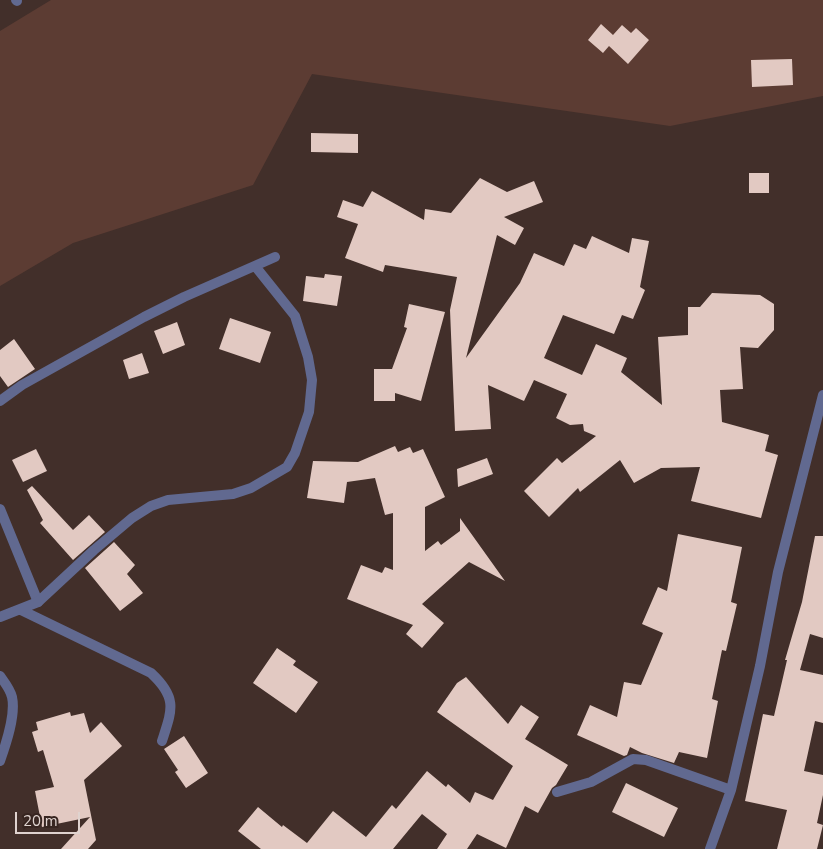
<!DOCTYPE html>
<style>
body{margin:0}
#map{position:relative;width:823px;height:849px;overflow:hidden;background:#422f2a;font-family:"Nunito Sans",sans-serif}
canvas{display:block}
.scale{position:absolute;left:15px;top:812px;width:65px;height:22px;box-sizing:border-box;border:2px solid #dfd3cf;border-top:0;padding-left:6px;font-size:15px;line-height:18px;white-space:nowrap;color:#dfd3cf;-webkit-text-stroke:4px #372520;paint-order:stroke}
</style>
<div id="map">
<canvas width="823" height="849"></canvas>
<div class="scale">20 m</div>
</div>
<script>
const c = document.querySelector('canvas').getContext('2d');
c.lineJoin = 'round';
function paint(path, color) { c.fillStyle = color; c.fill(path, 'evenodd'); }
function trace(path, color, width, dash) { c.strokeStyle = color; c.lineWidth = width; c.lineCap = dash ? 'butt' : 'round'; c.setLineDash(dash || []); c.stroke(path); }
const green = new Path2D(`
 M 51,0 L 823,0 L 823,96 L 670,126 L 312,74 L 253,185 L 73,243 L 0,286 L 0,31 Z`);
const building = new Path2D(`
 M 601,24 L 613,35 L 622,25 L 631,33 L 636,28 L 649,40 L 628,64 L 609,46 L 603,53 L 588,40 Z
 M 792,59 L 793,85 L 752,87 L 751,60 Z
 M 311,133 L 358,134 L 358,153 L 311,152 Z
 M 749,173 L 769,173 L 769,193 L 749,193 Z
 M 480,178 L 507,192 L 534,181 L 543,202 L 504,217 L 524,228 L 515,245 L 497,235 L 466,358 L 520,283 L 534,253 L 564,266 L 574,244 L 586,249 L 592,236 L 629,253 L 632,238 L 649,241 L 640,287 L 645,290 L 633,319 L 622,315 L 614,334 L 563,315 L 544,358 L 582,375 L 596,344 L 627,358 L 621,372 L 662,405 L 658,337 L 688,335 L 688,307 L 700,307 L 712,293 L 760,295 L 774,304 L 774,330 L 758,348 L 740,347 L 743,389 L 720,390 L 722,422 L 769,435 L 765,451 L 778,455 L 761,518 L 691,501 L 700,467 L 661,468 L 634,483 L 620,460 L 580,492 L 578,488 L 549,517 L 524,491 L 557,458 L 562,463 L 596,436 L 584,431 L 583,424 L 570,425 L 556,418 L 567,394 L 534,380 L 524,401 L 488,385 L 491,429 L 455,431 L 450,310 L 457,277 L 385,265 L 383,272 L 345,258 L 358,224 L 337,217 L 343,200 L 363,207 L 372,191 L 424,220 L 425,209 L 451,213 Z
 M 325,274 L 342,276 L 337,306 L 303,301 L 306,276 L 324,278 Z
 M 409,304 L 445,312 L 421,401 L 395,393 L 395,401 L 374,401 L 374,369 L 392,369 L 407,328 L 404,327 Z
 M 230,318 L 271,332 L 260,363 L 219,349 Z
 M 177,322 L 185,345 L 163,354 L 154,331 Z
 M 14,339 L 35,369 L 8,387 L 0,376 L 0,350 Z
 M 142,353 L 149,373 L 129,379 L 123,360 Z
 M 395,446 L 398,452 L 410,447 L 413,453 L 423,449 L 445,497 L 425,507 L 425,551 L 438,541 L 441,545 L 460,531 L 460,518 L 505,581 L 469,562 L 422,604 L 444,623 L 422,648 L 406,634 L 413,625 L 347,599 L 361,565 L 382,573 L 385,567 L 393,570 L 393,513 L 385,515 L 375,478 L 347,482 L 344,503 L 307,498 L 313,461 L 358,462 Z
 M 36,449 L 47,471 L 23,482 L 12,460 Z
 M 487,458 L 493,474 L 458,487 L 457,469 Z
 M 32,486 L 73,530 L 89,515 L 105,532 L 73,560 L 40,523 L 43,520 L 27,490 Z
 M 678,534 L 742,547 L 731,602 L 737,604 L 726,651 L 722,650 L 712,699 L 718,701 L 707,758 L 679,752 L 674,763 L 642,753 L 630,747 L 627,755 L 624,756 L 577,735 L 590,705 L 617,717 L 624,682 L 641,685 L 663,633 L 642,624 L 658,587 L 667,591 Z
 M 815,536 L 823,536 L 823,638 L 810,634 L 800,670 L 823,675 L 823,723 L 815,721 L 804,771 L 823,775 L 823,795 L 817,823 L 823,825 L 817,849 L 777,849 L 787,810 L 745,801 L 763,714 L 774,716 L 787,660 L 785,660 L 802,602 Z
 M 114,542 L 135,565 L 127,574 L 143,593 L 120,611 L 85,568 Z
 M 277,648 L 296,661 L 293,665 L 318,682 L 296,713 L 253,683 Z
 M 466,677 L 508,724 L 521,705 L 539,717 L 525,739 L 568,765 L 556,785 L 552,788 L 538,813 L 525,806 L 506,848 L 477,834 L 467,849 L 437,849 L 447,834 L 422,814 L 393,849 L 261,849 L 238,831 L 258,807 L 282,827 L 283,825 L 307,843 L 333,811 L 366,837 L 392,805 L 396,809 L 427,771 L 446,787 L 448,784 L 470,803 L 475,792 L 493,800 L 513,766 L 437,712 L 457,683 Z
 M 70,712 L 71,716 L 84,713 L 90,733 L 101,722 L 122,746 L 84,780 L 96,840 L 88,849 L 61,849 L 90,817 L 42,827 L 35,791 L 54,787 L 43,750 L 38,752 L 32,732 L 38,730 L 36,722 Z
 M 184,736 L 208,773 L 186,788 L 175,772 L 178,770 L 164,749 Z
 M 626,783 L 678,808 L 664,837 L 612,812 Z`);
const service = new Path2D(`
 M 0,509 L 38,602`);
const minor = new Path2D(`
 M 16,0 L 17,1
 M 0,401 L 22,385 L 144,317 L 184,297 L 275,257
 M 21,610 L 151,673 C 178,698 172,710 162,741
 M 0,617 L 38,602 L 94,550 L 132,518 L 151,506 L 168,500 L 233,494 L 251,488 L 287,467 L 295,453 L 309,412 L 312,380 L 308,357 L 295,316 L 255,266
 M 0,676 C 5,683 10,689 12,697 C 16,715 6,744 0,761
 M 557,792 L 591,782 L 633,759 L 646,760 L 731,790
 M 710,849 L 731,790 L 760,666 L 778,572 L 823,395`);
paint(green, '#5c3c33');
paint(building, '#e2c9c2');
trace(service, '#616990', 10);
trace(minor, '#616990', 10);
</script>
